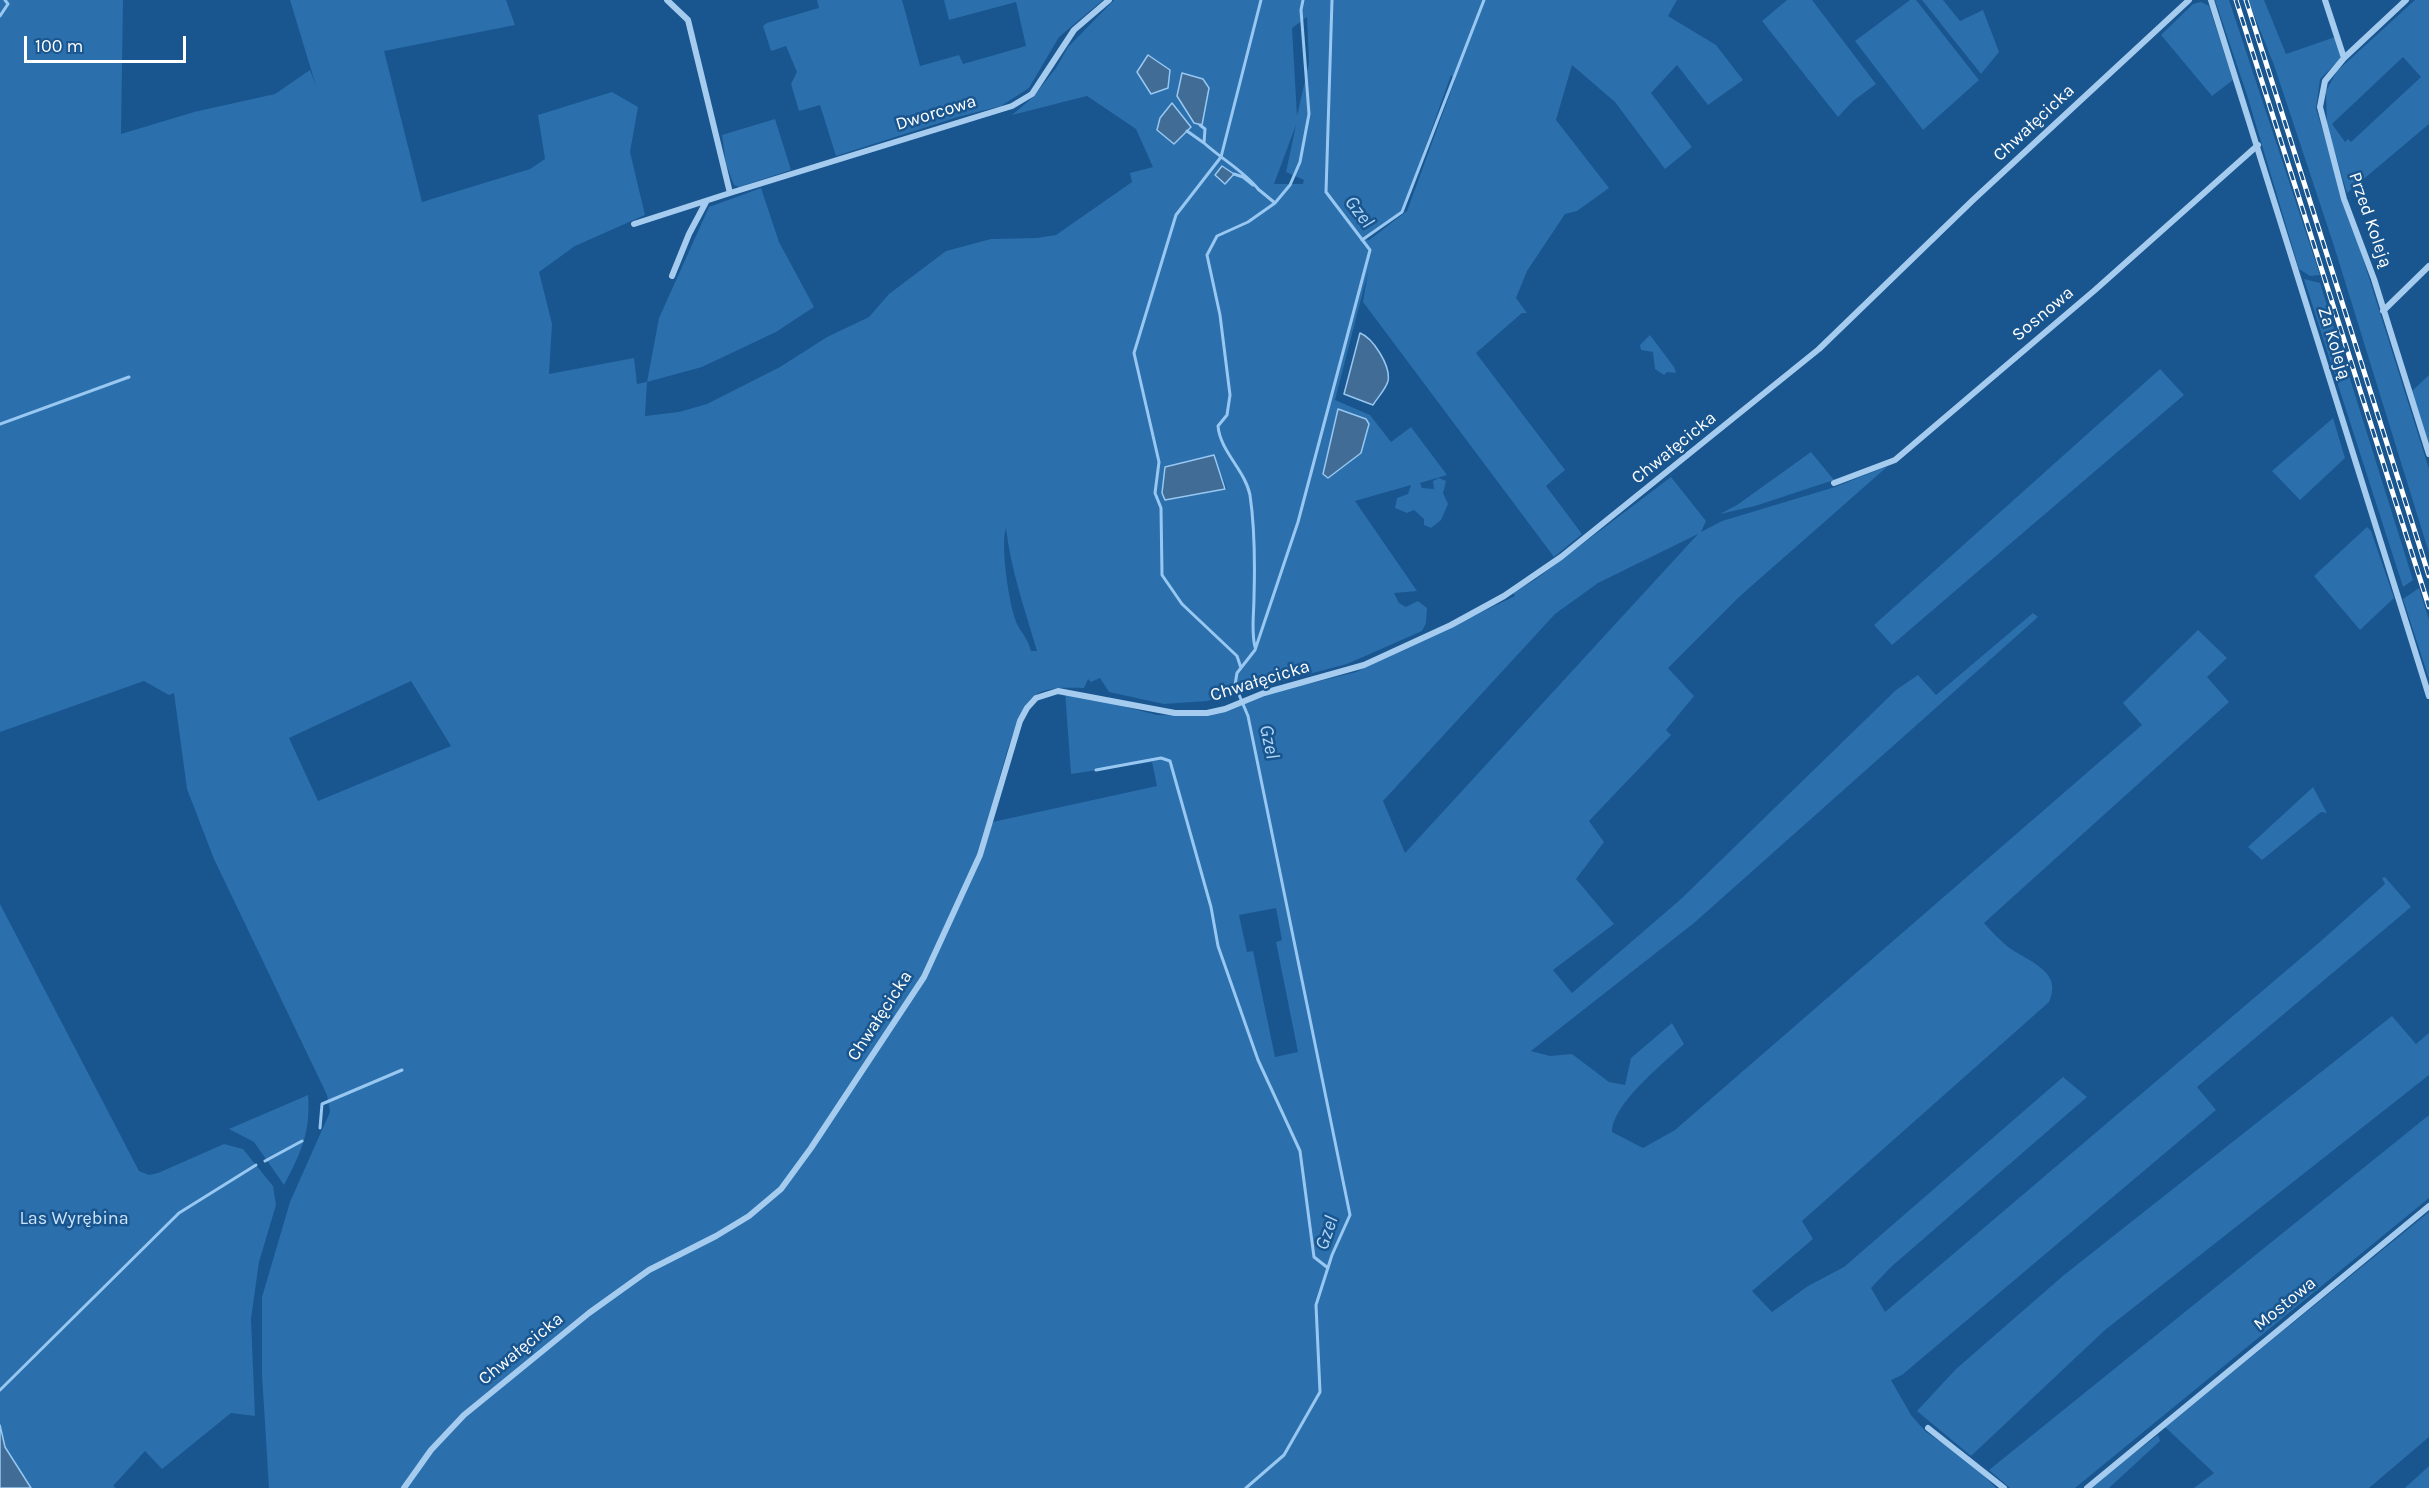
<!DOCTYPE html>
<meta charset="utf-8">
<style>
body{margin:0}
#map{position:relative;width:2429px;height:1488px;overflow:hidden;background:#19558e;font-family:Karla,sans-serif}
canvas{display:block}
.scale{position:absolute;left:24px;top:36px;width:162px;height:27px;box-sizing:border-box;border:3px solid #fff;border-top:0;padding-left:8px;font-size:18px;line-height:21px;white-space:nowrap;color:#fff;-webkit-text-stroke:4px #19558e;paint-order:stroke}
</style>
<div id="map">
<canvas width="2429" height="1488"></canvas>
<div class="scale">100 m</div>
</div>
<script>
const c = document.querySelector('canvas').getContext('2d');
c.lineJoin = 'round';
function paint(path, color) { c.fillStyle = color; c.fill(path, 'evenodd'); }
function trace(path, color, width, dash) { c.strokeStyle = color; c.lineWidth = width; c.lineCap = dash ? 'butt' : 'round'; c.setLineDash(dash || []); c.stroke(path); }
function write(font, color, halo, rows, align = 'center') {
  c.font = font + ' Karla,sans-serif'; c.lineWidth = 5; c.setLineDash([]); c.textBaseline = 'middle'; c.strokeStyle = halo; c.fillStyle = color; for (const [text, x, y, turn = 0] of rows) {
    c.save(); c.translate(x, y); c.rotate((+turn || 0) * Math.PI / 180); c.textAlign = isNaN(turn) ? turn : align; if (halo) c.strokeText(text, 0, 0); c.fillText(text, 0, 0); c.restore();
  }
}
const green = new Path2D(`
 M 0,0 L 123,0 L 121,134 L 194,112 L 275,94 L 310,70 L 316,86 L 290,0 L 506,0 L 515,25 L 384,51 L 422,202 L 530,169 L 545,159 L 538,115 L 612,92 L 638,107 L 630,152 L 645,215 L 575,246 L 539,272 L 552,324 L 549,374 L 634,358 L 637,384 L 647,382 L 659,318 L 709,207 L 761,188 L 779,242 L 814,307 L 776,332 L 702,367 L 647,382 L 645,416 L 679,412 L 707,404 L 780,367 L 827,337 L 869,317 L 889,294 L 946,251 L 991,239 L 1037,238 L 1056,235 L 1132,182 L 1130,173 L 1153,167 L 1136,129 L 1087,96 L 1012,115 L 1033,97 L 1056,68 L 1068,47 L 1114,0 L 1677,0 L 1668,16 L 1716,45 L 1743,80 L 1708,105 L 1677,65 L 1651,93 L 1692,147 L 1665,169 L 1615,102 L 1572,65 L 1556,120 L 1609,188 L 1577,211 L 1565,214 L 1527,271 L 1516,298 L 1527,313 L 1522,313 L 1476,353 L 1565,470 L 1546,486 L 1582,534 L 1554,557 L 1363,302 L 1368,272 L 1335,400 L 1370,415 L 1391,442 L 1411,427 L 1447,475 L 1420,483 L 1422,488 L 1434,489 L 1433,481 L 1439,478 L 1446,481 L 1443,493 L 1448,504 L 1441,520 L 1431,528 L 1424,525 L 1424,519 L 1414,510 L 1407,513 L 1395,508 L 1397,498 L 1408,494 L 1411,485 L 1355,501 L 1417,591 L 1394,593 L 1399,603 L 1406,607 L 1418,601 L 1427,608 L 1426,623 L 1422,631 L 1347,664 L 1207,701 L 1164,704 L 1109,692 L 1100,678 L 1091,682 L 1088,679 L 1084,688 C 1067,688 1048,686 1034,696 C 1013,712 996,795 988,823 L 1157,786 L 1152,762 L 1071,774 L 1065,691 L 1157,715 L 1201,716 L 1275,692 L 1356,672 L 1515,596 L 1513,593 L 1536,579 L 1671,477 L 1706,521 L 1701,532 L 1722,521 L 1835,487 L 1888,466 L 1739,597 L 1668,668 L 1694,696 L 1666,730 L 1671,735 L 1589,821 L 1604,842 L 1576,879 L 1614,924 L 1553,970 L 1572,993 L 1681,899 L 1896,690 L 1918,675 L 1936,695 L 2033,613 L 2038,617 L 1694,923 L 1531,1051 L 1550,1056 L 1572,1054 L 1609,1082 L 1625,1085 L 1631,1058 L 1672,1023 L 1684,1044 C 1663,1064 1613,1103 1612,1132 L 1643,1148 L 1675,1130 L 2142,725 L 2123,703 L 2198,630 L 2227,658 L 2207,677 L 2229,702 L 1984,923 C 1991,931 1999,939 2007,946 C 2026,961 2064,970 2049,1002 L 1802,1221 L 1813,1239 L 1752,1291 L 1772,1312 L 1808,1286 L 1844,1267 L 2063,1077 L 2087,1097 L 1891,1267 L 1871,1288 L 1885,1312 L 2321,941 L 2385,884 L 2382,878 L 2385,877 L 2411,907 L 2197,1087 L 2216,1110 L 1902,1375 L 1891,1380 L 1911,1415 L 1926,1432 L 1970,1461 L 1996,1488 L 269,1488 L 262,1375 L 262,1297 L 290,1202 L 330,1112 L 327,1095 L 214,859 L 187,789 L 174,693 L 169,695 L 144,681 L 0,732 ZM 1307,17 L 1309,63 L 1297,116 L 1292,28 ZM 1451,75 L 1455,80 L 1407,211 L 1369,240 L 1365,239 L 1402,212 ZM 1296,125 L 1286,172 L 1304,180 L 1303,184 L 1274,184 ZM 1214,456 L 1227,489 L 1165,500 ZM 1006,528 C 1011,571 1025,610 1037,651 L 1031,651 C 1028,640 1023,634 1018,626 C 1009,609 1000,543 1006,528 ZM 1698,534 L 1405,853 L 1383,801 L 1555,614 L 1598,583 ZM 411,681 L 451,746 L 318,801 L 289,738 ZM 1276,908 L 1282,940 L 1276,942 L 1298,1052 L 1275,1057 L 1253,951 L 1247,952 L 1239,915 Z
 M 817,0 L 902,0 L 920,66 L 959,55 L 963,64 L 1026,46 L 1016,2 L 949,20 L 944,0 L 1103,0 L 1059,37 L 1029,88 L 1001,106 L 958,117 L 836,156 L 820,105 L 799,111 L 791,84 L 797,72 L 786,46 L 771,51 L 763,26 L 767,23 L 819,8 Z
 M 1787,0 L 1812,0 L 1876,84 L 1853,101 L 1838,117 L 1762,21 Z
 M 1910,0 L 1916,0 L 1979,80 L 1923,130 L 1855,41 Z
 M 1922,0 L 1943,0 L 1960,21 L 1983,10 L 1999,52 L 1981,74 Z
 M 2215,0 L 2229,0 L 2320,275 L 2310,276 L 2299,269 L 2247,95 Z
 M 2248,0 L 2264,0 L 2286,54 L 2335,37 L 2341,58 L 2320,79 L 2316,109 L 2429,469 L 2429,553 L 2334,246 L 2274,65 Z
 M 2415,0 L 2429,0 L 2429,124 L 2347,193 L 2327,126 L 2326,91 L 2337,71 ZM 2403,57 L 2421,77 L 2351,142 L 2348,139 L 2345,142 L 2332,124 Z
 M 2201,2 L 2209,6 L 2233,80 L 2212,96 L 2161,35 L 2193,4 Z
 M 775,119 L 791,170 L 739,187 L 734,185 L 726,164 L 722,135 Z
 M 2304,279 L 2320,283 L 2413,580 L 2403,587 Z
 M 1650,335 L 1674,367 L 1676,373 L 1667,372 L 1664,375 L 1655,369 L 1653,352 L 1641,350 L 1640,345 Z
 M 2160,369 L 2184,395 L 1892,645 L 1874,625 Z
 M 2429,375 L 2429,445 L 2411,392 Z
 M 2333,418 L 2345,458 L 2300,500 L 2272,471 Z
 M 1811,452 L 1834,480 L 1755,506 L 1720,514 L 1737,505 Z
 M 2367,527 L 2371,531 L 2394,598 L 2360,630 L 2314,576 Z
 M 2419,588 L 2429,620 L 2429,679 L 2403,599 Z
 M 2313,787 L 2327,813 L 2321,812 L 2262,860 L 2248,847 Z
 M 0,904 L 139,1171 L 149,1175 L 158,1173 L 224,1144 L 243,1149 L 273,1186 L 276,1205 L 259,1262 L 251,1319 L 255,1416 L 231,1413 L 162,1469 L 145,1451 L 113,1486 L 116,1488 L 31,1488 L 5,1447 L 0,1425 Z
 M 2392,1016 L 2416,1044 L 2429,1033 L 2429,1075 L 2105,1330 L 1971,1456 L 1917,1411 L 1956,1369 L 2064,1275 Z
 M 308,1095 C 311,1131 301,1153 284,1185 L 254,1142 L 229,1129 Z
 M 2429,1115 L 2429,1198 L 2075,1488 L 2010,1488 L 1989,1470 Z
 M 2429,1212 L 2429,1437 L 2369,1488 L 2194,1488 L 2214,1473 L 2165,1427 Z
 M 2158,1435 L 2160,1441 L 2109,1488 L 2088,1488 Z
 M 2429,1466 L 2429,1488 L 2405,1488 Z`);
const water = new Path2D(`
 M 1148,55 L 1170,70 L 1168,88 L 1151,94 L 1137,72 Z
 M 1182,73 L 1203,79 L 1209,88 L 1202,125 L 1194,123 L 1177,96 Z
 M 1172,103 L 1191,127 L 1174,144 L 1157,130 L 1160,118 Z
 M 1222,166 L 1234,174 L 1225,184 L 1215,175 Z
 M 1360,333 C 1373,338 1391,366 1388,381 C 1386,389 1377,398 1373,405 L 1344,394 Z
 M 1338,409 L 1366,419 L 1369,424 L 1361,453 L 1328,478 L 1323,474 Z
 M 1214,455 L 1225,489 L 1165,500 L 1162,493 L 1165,467 Z
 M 0,1425 L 5,1447 L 31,1488 L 0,1488 Z`);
const stream = new Path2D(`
 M 0,16 L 8,4 L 5,0
 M 1200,125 L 1205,129 L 1204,143 C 1223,160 1244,171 1259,190
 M 1187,131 L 1204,143
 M 1234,174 L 1243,177 L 1253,185
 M 1258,189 L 1275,203
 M 1362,240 L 1402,212 L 1484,0
 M 0,424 L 129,377
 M 1255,647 C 1251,631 1254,613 1254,597 C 1255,563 1255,529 1250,495 C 1245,470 1220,451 1218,426 L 1227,415 L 1230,395 L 1220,315 L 1207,255 L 1217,236 L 1248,222 L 1275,203 L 1290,185 L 1300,162 L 1309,114 L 1301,10 L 1303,0
 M 1241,668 L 1237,656 L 1182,604 L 1162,575 L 1161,508 L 1155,493 L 1159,462 L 1134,353 L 1176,215 L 1221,157 L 1261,0
 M 1096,770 L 1161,758 L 1170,761 L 1211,907 L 1218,946 L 1258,1060 L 1300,1151 L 1314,1257 L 1328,1268
 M 320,1128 L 322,1104 L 402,1070
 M 265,1161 L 302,1141
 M 0,1390 L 179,1213 L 256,1165
 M 1246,1488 L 1284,1455 L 1320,1392 L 1316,1305 L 1332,1255 L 1350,1215 L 1248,716 L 1235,685 L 1237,673 L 1255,650 L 1298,522 L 1370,250 L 1326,192 L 1332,0`);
const minor = new Path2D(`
 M 667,0 L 688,20 L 730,193 L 1012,106 L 1032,94 L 1074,30 L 1109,0
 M 2211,0 L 2429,696
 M 2325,0 L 2344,58 L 2325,81 L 2320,107 L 2344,199 L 2374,279 L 2429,454
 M 2344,58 L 2406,0
 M 634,224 L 730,193
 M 672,276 L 689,234 L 706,202
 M 2383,311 L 2429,266
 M 1834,483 L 1895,460 L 2095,290 L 2258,145
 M 1928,1428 L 2004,1488
 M 404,1488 L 431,1450 L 464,1415 L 589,1313 L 649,1270 L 716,1236 L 749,1216 L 781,1189 L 811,1148 L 924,977 L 980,855 L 1020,721 L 1027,708 L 1036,698 L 1058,691 L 1175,713 L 1207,713 L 1225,709 L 1264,693 L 1364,665 L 1451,625 L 1504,596 L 1561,557 L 1819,349 L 1973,200 L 2189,0
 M 2087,1488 L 2429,1206`);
const rail = new Path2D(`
 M 2236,0 L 2429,607
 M 2246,0 L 2429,576`);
const streetNames = [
 ["Dworcowa",936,113,-17],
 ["Chwałęcicka",2034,123,-43],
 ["Przed Koleją",2370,220,71],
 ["Sosnowa",2043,314,-40],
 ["Za Koleją",2334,343,73],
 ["Chwałęcicka",1674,448,-39],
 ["Chwałęcicka",1260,681,-17],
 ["Chwałęcicka",880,1016,-57],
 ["Mostowa",2285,1304,-39],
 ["Chwałęcicka",521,1349,-39]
];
const parkNames = [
 ["Las Wyrębina",74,1219]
];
const waterNames = [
 ["Gzel",1359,212,53],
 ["Gzel",1269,742,78],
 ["Gzel",1327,1233,-71]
];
paint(green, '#2b6fac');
paint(water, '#406c95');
trace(water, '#98c8f1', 1.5);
trace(stream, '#98c8f1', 3);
trace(minor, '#a5ccef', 6);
trace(rail, '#fff', 5);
trace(rail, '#19558e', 3, [9]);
write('18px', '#fff', '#19558e', streetNames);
write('18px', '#cbe4fa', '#19558e', parkNames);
write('italic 20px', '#b1d6f6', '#19558e', waterNames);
</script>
